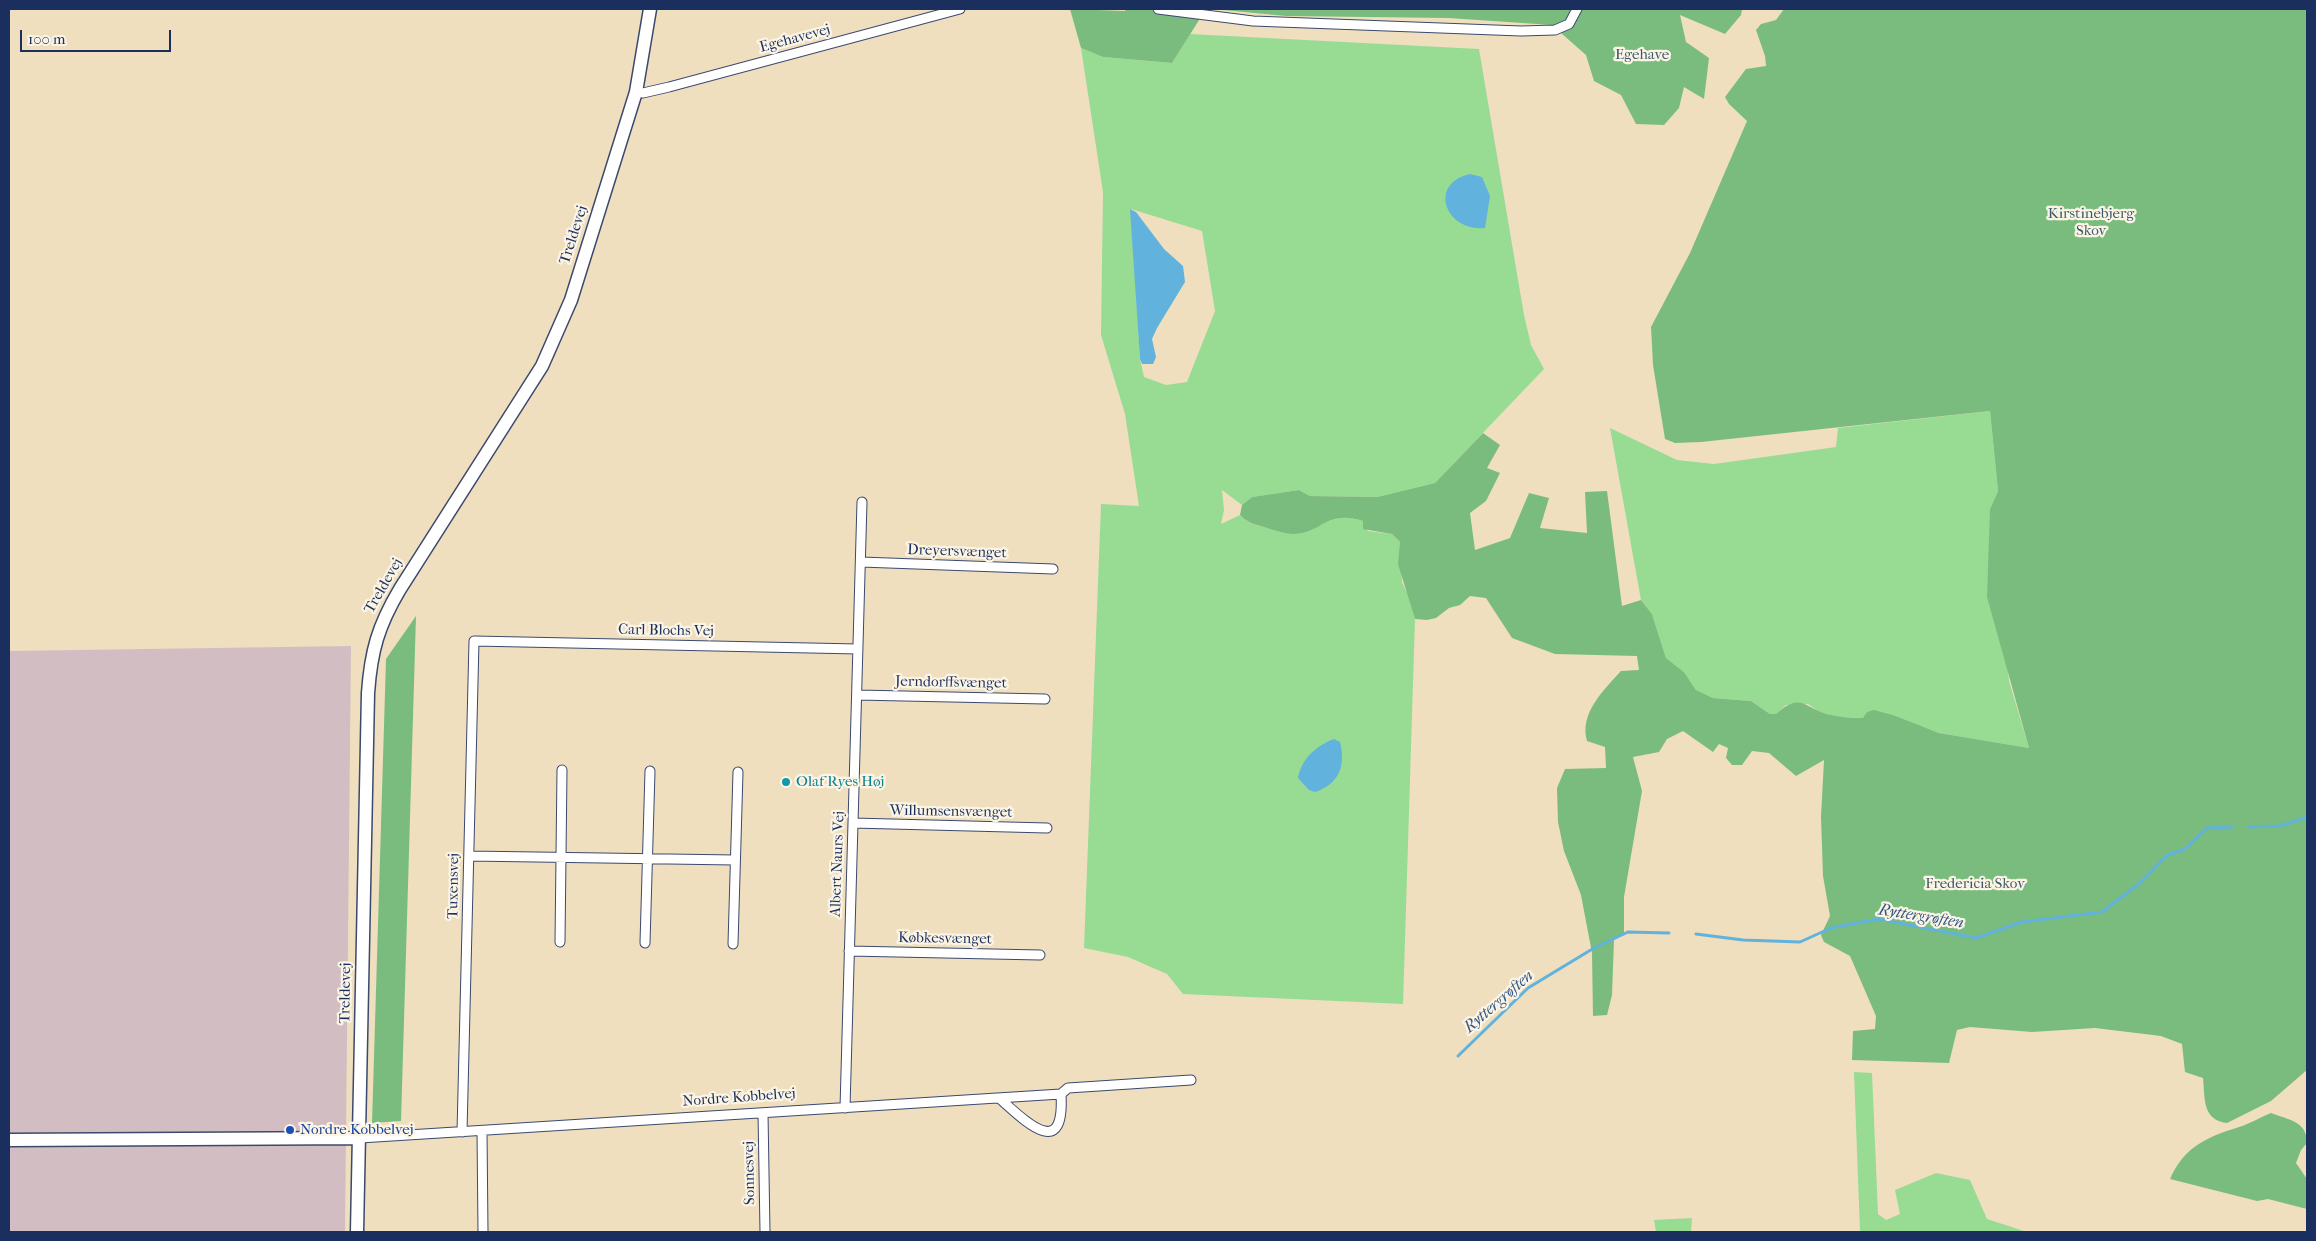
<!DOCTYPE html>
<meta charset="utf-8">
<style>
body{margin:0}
#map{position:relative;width:2316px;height:1241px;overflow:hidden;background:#efdfbf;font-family:"IM FELL French Canon",serif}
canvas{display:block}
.frame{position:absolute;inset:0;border:10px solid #1b2f5e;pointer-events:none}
.scale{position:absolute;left:20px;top:30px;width:151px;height:22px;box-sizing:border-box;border:2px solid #1b2f5e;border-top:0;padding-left:6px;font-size:15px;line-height:18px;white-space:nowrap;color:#1b2f5e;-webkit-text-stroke:4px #fcf5e5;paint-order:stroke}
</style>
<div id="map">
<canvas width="2316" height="1241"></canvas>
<div class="frame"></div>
<div class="scale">100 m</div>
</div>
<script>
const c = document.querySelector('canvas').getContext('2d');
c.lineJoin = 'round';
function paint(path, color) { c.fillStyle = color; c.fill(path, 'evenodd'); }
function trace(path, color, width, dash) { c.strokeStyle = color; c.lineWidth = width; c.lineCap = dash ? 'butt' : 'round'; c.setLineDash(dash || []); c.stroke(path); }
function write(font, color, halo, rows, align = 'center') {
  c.font = font + ' "IM FELL French Canon",serif'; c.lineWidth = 4.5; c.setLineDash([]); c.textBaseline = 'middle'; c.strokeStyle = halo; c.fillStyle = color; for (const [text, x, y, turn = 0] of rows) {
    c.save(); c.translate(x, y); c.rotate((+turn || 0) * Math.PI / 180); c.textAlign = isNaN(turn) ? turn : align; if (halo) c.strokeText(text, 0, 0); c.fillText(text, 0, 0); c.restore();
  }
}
const industrial = new Path2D(`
 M 351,646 L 345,1232 L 9,1232 L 9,651 Z`);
const green = new Path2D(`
 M 1190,34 L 1479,49 L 1524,315 L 1531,345 L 1544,369 L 1435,483 L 1377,497 L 1310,496 L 1299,490 L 1252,497 L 1242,505 L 1222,490 L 1224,510 L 1221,524 L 1240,515 C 1246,522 1255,525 1264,527 C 1273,530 1284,534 1294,533 C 1324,531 1329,510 1363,521 L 1368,531 L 1392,534 L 1400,542 L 1402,582 L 1409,597 L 1415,619 L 1403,1004 L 1183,994 L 1167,974 L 1128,957 L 1084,948 L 1101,504 L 1139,506 L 1125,414 L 1101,335 L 1103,192 L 1081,48 L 1103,57 L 1172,63 ZM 1131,209 L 1202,231 L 1215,311 L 1187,382 L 1166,385 L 1144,377 L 1140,359 Z
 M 1990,411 L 1998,491 L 1990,509 L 2009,681 L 2029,748 L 1939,733 L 1896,716 L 1863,718 L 1837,717 L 1818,711 L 1808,704 L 1786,705 L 1776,714 L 1770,714 L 1751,701 L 1713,698 L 1696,690 L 1684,672 L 1666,658 L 1652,614 L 1641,600 L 1610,428 L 1677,460 L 1714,464 L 1836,447 L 1838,428 Z
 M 1854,1072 L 1872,1073 L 1878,1214 L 1886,1220 L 1900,1214 L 1895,1190 L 1936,1173 L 1970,1180 L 1987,1219 L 2027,1232 L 1860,1232 Z
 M 1692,1218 L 1691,1232 L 1656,1232 L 1654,1220 Z`);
const forest = new Path2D(`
 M 1070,9 L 1125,11 L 1126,9 L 1206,9 L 1172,63 L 1103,57 L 1081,48 Z
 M 1212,9 L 1742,9 L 1741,15 L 1725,34 L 1680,15 L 1686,42 L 1709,58 L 1704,99 L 1684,87 L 1679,108 L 1664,125 L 1636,124 L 1621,95 L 1594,81 L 1586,55 L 1552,25 L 1448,18 L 1286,16 Z
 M 1784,9 L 2307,9 L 2307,1070 L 2271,1101 L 2227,1123 C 2202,1120 2205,1098 2203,1078 L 2185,1072 L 2182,1044 L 2161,1036 L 2095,1028 L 2032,1032 L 1970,1027 L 1957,1030 L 1949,1063 L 1852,1060 L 1853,1031 L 1875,1029 L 1876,1016 L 1850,956 L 1824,942 L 1821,935 L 1830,916 L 1823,876 L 1821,817 L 1824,760 L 1796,776 L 1769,753 L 1752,751 L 1742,765 L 1732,765 L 1726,758 L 1728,748 L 1719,744 L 1713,752 L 1683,731 L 1667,739 L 1659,752 L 1633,757 L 1642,791 L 1624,897 L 1624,934 L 1614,940 L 1612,995 L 1607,1015 L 1593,1016 L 1592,953 L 1581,895 L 1564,851 L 1558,822 L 1557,788 L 1565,769 L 1606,768 L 1605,747 L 1587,741 C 1579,713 1604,690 1621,671 L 1639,670 L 1637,656 L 1555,654 L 1512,638 L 1486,598 L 1470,596 L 1460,605 L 1449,608 L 1436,618 L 1427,620 L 1415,619 L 1398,564 L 1400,542 L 1392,534 L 1363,529 L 1363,521 C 1326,509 1322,534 1292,534 C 1282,533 1273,530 1264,527 C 1256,525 1246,522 1240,515 L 1242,505 L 1252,497 L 1299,490 L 1310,496 L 1377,497 L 1435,483 L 1483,433 L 1500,445 L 1487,468 L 1500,473 L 1486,501 L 1470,513 L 1475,550 L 1510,538 L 1529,493 L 1549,498 L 1540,528 L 1587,533 L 1585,492 L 1607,491 L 1622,606 L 1641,600 L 1652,614 L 1666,658 L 1684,672 L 1696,690 L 1713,698 L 1751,701 L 1770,714 L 1776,714 C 1801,692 1803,707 1827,714 C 1839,717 1850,718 1863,718 L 1867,712 L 1874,710 L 1896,716 L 1939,733 L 2029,748 L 1987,597 L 1990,509 L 1998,491 L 1990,411 L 1701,442 L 1675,443 L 1665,439 L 1653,365 L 1651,327 L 1690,253 L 1747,121 L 1729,104 L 1725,97 L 1746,69 L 1766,66 L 1765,56 L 1756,30 L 1761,24 L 1776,20 Z
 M 416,616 L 401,1121 L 372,1123 L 386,659 Z
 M 2271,1113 C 2289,1120 2307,1121 2307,1143 L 2301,1150 L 2296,1163 L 2307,1179 L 2307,1209 L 2268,1199 L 2257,1201 L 2170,1179 C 2184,1147 2207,1137 2239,1127 C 2250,1124 2260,1117 2271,1113 Z`);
const water = new Path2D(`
 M 1470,174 L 1482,177 L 1490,196 L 1485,228 C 1446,232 1427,184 1470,174 Z
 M 1130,209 L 1136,212 L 1164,249 L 1183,266 L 1185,282 L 1157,328 L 1152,339 L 1156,357 L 1153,364 L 1142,364 L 1140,359 Z
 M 1334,739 L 1340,742 C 1346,766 1339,784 1315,792 L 1309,790 L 1298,778 C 1302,758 1316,746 1334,739 Z`);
const stream = new Path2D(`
 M 2248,827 L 2280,826 L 2307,817
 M 1696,934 L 1743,940 L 1800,942 L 1831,928 L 1878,919 L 1976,938 L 2022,922 L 2102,912 L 2140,883 L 2166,856 L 2185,849 L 2207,828 L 2232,827
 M 1458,1056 L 1528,988 L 1594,948 L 1628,932 L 1669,933`);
const street = new Path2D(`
 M 1158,9 L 1253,21 L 1521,31 L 1555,30 L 1569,24 L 1577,9
 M 636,92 L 643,93 L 669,87 L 960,9
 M 861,562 L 1053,569
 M 857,695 L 1045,699
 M 853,823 L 1047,828
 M 469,856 L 735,860
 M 560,942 L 562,770
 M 645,943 L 650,771
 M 733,944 L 738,772
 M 849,951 L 1040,955
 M 1061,1094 L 1068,1088 L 1191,1080
 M 845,1108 L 862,502
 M 763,1113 L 765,1232
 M 482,1131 L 483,1232
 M 462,1132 L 474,641 L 858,649
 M 360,1138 L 1061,1094 C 1065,1162 1025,1121 999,1098`);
const secondary = new Path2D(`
 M 9,1140 L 360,1138
 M 357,1232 L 368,693 C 371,651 378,626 400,589 L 542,366 L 571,300 L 636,92 L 650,9`);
const markers = [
 [786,782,5,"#0f9aa8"],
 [290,1130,5,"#1a4fb4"]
];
const streetNames = [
 ["Egehavevej",795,39,-15],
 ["Treldevej",574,235,-72],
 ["Dreyersvænget",957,552,2],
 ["Treldevej",384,586,-60],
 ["Carl Blochs Vej",666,631,1],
 ["Jerndorffsvænget",951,683,1],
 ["Willumsensvænget",951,812,1],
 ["Albert Naurs Vej",838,864,-88],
 ["Tuxensvej",454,886,-89],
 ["Købkesvænget",945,939,1],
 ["Treldevej",346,993,-89],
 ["Nordre Kobbelvej",739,1098,-4],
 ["Sonnesvej",750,1173,-91]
];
const parkNames = [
 ["Egehave",1642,55],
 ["Kirstinebjerg",2091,214],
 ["Skov",2091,231],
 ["Fredericia Skov",1975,884]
];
const cultureNames = [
 ["Olaf Ryes Høj",796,782]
];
const transitNames = [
 ["Nordre Kobbelvej",300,1130]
];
const waterNames = [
 ["Ryttergrøften",1921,917,9],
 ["Ryttergrøften",1499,1002,-41]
];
paint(industrial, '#d2bec2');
paint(green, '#98dc94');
paint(forest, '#7abc7e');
paint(water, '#61b2dc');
trace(stream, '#61b2dc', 3);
trace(street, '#3b496d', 11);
trace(secondary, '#3b496d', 15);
trace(street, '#fff', 9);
trace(secondary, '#fff', 12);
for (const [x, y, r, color] of markers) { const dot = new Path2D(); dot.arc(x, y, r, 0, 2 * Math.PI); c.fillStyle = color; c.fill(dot); trace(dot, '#fcf5e5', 2); }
write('15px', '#1b2f5e', '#fcf5e5', streetNames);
write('15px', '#3a5a6c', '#fcf5e5', parkNames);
write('15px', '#0d838f', '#fcf5e5', cultureNames, 'left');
write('15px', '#164399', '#fcf5e5', transitNames, 'left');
write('italic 16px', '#305684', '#fcf5e5', waterNames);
</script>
